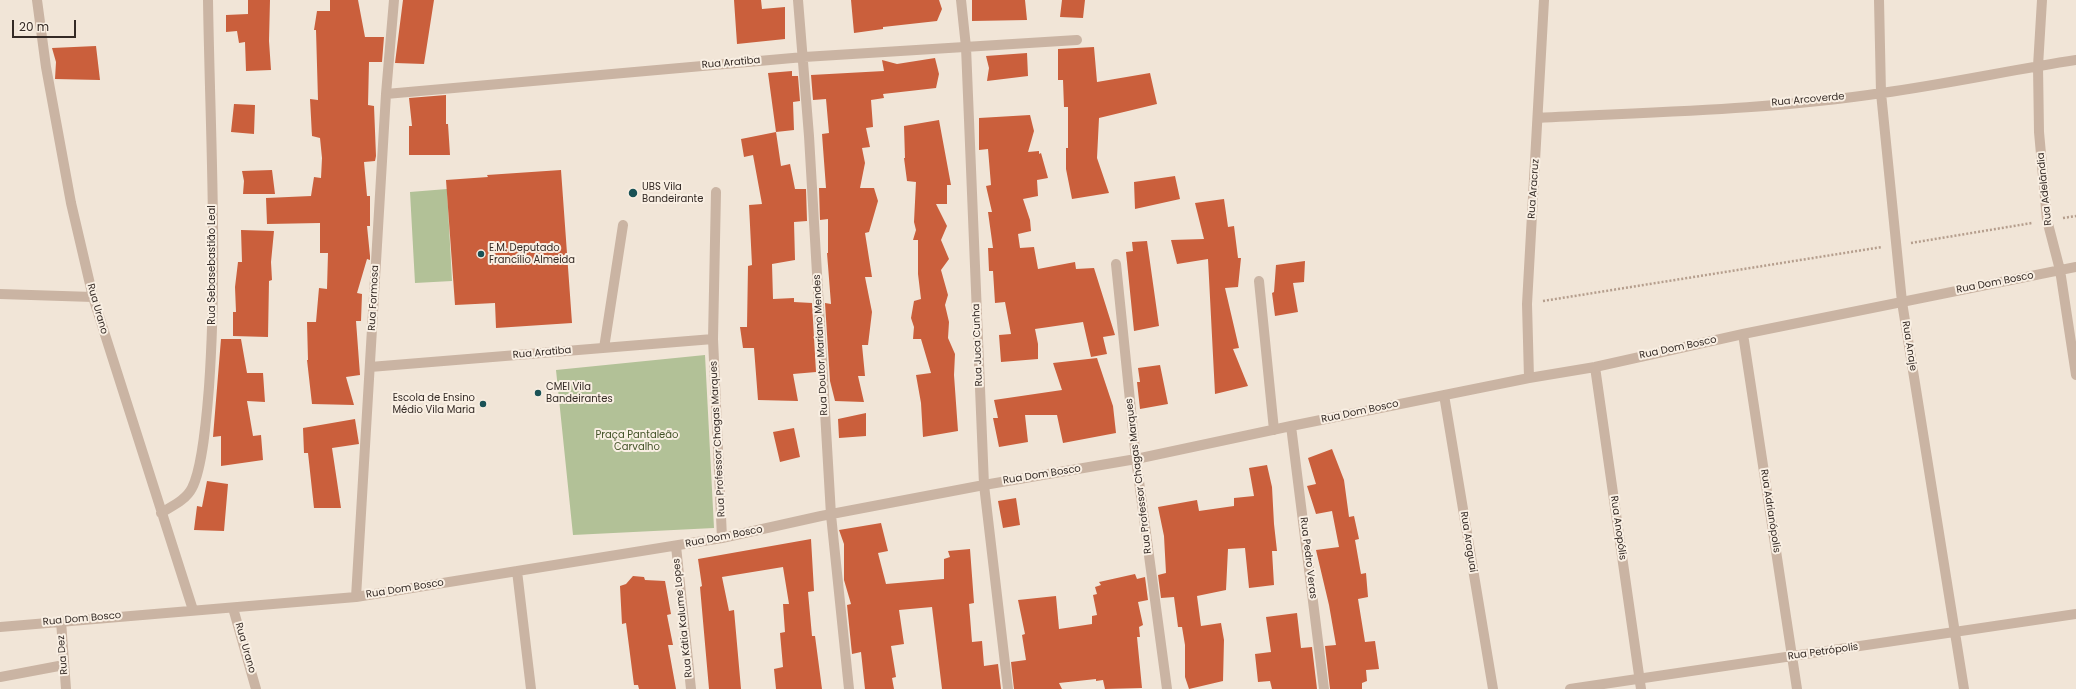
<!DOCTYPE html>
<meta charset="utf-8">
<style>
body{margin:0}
#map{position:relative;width:2076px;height:689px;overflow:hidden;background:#f1e5d7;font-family:Poppins,sans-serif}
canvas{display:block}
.scale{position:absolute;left:12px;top:20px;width:64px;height:18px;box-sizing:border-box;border:2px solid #342a25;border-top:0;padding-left:5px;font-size:12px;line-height:14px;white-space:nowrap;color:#342a25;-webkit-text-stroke:3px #f9efe3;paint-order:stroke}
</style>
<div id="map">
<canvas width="2076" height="689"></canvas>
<div class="scale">20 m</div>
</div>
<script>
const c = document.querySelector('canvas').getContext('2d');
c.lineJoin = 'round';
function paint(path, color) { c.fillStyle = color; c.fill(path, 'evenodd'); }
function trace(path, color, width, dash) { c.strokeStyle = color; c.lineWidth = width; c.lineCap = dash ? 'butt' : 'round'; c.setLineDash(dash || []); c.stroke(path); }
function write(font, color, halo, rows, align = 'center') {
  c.font = font + ' Poppins,sans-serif'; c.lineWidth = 4; c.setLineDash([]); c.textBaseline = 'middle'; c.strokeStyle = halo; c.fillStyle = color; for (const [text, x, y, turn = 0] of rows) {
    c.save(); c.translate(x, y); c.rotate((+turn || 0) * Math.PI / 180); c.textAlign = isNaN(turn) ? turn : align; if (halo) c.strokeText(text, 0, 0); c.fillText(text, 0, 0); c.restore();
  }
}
const green = new Path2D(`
 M 447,189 L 452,281 L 415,283 L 410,192 Z
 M 705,355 L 714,528 L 573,535 L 556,370 Z`);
const building = new Path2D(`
 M 248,0 L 270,0 L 269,41 L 271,70 L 246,71 L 245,42 L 239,43 L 237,31 L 226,32 L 226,15 L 248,14 Z
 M 330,0 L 358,0 L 365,37 L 384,37 L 382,62 L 369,62 L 368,105 L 374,106 L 376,156 L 375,161 L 364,162 L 367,196 L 370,196 L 370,226 L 367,226 L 370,256 L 370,260 L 367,259 L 357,293 L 362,294 L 361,321 L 356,321 L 360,375 L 346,377 L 354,405 L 312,404 L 307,360 L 308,360 L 307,322 L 316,322 L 319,288 L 327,289 L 328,253 L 320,253 L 320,223 L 267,224 L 266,198 L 311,196 L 314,177 L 321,178 L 322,158 L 320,138 L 312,136 L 310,99 L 318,100 L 316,30 L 314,30 L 317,11 L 330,11 Z
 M 403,0 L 434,0 L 424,64 L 395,63 Z
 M 734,0 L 761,0 L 762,9 L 785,7 L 785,39 L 737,44 Z
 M 851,0 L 939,0 L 942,9 L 937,21 L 883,27 L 883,29 L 854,33 Z
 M 972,0 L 1025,0 L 1027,20 L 972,21 Z
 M 1062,0 L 1085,0 L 1083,18 L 1060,17 Z
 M 96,46 L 100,80 L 55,79 L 56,62 L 52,48 Z
 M 1094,47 L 1097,82 L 1150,73 L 1157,104 L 1099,118 L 1097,158 L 1109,193 L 1072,199 L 1066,169 L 1066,148 L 1068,148 L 1068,107 L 1064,107 L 1063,80 L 1058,80 L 1058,49 Z
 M 1027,53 L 1028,76 L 987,81 L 989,68 L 986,56 Z
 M 935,58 L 939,74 L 936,88 L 883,94 L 884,98 L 871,100 L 873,127 L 866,128 L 870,147 L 862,148 L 865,163 L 860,188 L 874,188 L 878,201 L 869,232 L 865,233 L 872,277 L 865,277 L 872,312 L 868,345 L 862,345 L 865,376 L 858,376 L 864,402 L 835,401 L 830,381 L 825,303 L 831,304 L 827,253 L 828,253 L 828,219 L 820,220 L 819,188 L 826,188 L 822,134 L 829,133 L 826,99 L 813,100 L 811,75 L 884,71 L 882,60 L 897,64 Z
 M 792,71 L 792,76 L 798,76 L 800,101 L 793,102 L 794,130 L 776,132 L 768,73 Z
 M 446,95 L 446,124 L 448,124 L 450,155 L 409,155 L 409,126 L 412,126 L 409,98 Z
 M 234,104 L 255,105 L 254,134 L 231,132 Z
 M 1030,115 L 1034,131 L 1028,152 L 1039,151 L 1039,154 L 1041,153 L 1048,178 L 1037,180 L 1038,196 L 1023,199 L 1030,220 L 1031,231 L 1018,234 L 1020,248 L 1034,247 L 1038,269 L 1075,262 L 1076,269 L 1094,268 L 1115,335 L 1103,337 L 1107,354 L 1091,357 L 1083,322 L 1035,329 L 1038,344 L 1038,359 L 1001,362 L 999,335 L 1011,334 L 1005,302 L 995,303 L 993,271 L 989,271 L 988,248 L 993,248 L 988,212 L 992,212 L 986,186 L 991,185 L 988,149 L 979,150 L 979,118 Z
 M 939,120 L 951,185 L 947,185 L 947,204 L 936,204 L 947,226 L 941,240 L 949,259 L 941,270 L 948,295 L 945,305 L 949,322 L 948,338 L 955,354 L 954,375 L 958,431 L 923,437 L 921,403 L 916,375 L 931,373 L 921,339 L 913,339 L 914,327 L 911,318 L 914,301 L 921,299 L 918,274 L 918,240 L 913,240 L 916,230 L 914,222 L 916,182 L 907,181 L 904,158 L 905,158 L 904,126 Z
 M 776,132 L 781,166 L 790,164 L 795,189 L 806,189 L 807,221 L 794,222 L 795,260 L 772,264 L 773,299 L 794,298 L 794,302 L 812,303 L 816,372 L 793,374 L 798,401 L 758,400 L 754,348 L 743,348 L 740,327 L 747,327 L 748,266 L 752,265 L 749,205 L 762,204 L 753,155 L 744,157 L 741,139 Z
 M 272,170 L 275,194 L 243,194 L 244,181 L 242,171 Z
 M 561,170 L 572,323 L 496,328 L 495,303 L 455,305 L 446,180 L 488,177 L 487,175 Z
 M 1175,176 L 1180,199 L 1135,209 L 1134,182 Z
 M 1224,199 L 1228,227 L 1234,226 L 1238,258 L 1241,258 L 1238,287 L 1225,288 L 1239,348 L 1233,349 L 1248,386 L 1215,394 L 1208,259 L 1177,264 L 1171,240 L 1204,239 L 1195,203 Z
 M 241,230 L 274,231 L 271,262 L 272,280 L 269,281 L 268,337 L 233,336 L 233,312 L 236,312 L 235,287 L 238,262 L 242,262 Z
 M 1147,241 L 1159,326 L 1134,331 L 1126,252 L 1133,251 L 1132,242 Z
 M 1305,261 L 1304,282 L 1293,283 L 1298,312 L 1275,316 L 1272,293 L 1274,292 L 1276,265 Z
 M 221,339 L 241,339 L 247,373 L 263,373 L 265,402 L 247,401 L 253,436 L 261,435 L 263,460 L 221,466 L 221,436 L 213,437 Z
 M 1097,358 L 1113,406 L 1116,433 L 1063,443 L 1057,415 L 1025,415 L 1028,442 L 999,447 L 993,418 L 998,418 L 994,400 L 1062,390 L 1053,363 Z
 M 1160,365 L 1168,404 L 1140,409 L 1137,382 L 1140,382 L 1138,368 Z
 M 866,413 L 866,436 L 839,438 L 838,419 Z
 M 355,419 L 359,444 L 332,448 L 341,508 L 314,508 L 308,453 L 304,453 L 303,428 Z
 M 794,428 L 800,457 L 780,462 L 773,432 Z
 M 1332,449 L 1344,480 L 1349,517 L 1354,516 L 1359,539 L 1355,540 L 1361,574 L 1366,573 L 1368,597 L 1358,599 L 1365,642 L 1375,641 L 1379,669 L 1366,670 L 1367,681 L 1362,683 L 1362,689 L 1330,689 L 1325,646 L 1336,645 L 1329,605 L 1316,550 L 1339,547 L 1332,511 L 1316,514 L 1307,486 L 1316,484 L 1308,458 Z
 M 1267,465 L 1272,487 L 1274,524 L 1277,551 L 1272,551 L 1274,585 L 1249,588 L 1245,548 L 1228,549 L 1226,590 L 1197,596 L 1201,626 L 1221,623 L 1224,640 L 1223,681 L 1189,689 L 1185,677 L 1185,645 L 1182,627 L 1178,627 L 1174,597 L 1161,598 L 1158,575 L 1166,573 L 1164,536 L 1158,507 L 1197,500 L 1199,511 L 1234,506 L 1234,498 L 1254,496 L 1249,468 Z
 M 207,481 L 228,484 L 224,531 L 194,530 L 197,506 L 202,507 Z
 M 1016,498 L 1020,525 L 1003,528 L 998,501 Z
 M 881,523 L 888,551 L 878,553 L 886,584 L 944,579 L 944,559 L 950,557 L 948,551 L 970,549 L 974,603 L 969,604 L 972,642 L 982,641 L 984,666 L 998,664 L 1001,689 L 942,689 L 932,607 L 899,610 L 904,644 L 891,646 L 896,677 L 892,678 L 894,689 L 865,689 L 861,652 L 852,654 L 847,605 L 851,604 L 844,580 L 844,544 L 839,530 Z
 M 811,539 L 814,591 L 808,592 L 812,636 L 815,636 L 822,689 L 776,689 L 774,669 L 783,667 L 780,633 L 785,632 L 783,604 L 789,604 L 783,567 L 722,577 L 729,611 L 734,610 L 741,689 L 709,689 L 700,587 L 702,586 L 698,559 Z
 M 1135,574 L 1137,579 L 1145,577 L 1148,600 L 1138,602 L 1143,625 L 1139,627 L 1140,637 L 1137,637 L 1142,688 L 1105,689 L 1103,680 L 1096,681 L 1096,679 L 1059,683 L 1062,689 L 1014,689 L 1011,662 L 1026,660 L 1022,635 L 1025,634 L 1018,600 L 1056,596 L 1059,629 L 1092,624 L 1092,616 L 1097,615 L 1093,595 L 1097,594 L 1095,587 L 1101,585 L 1099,582 Z
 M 633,576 L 644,577 L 645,580 L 665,581 L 671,614 L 667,615 L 673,645 L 668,645 L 676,689 L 639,689 L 638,685 L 634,685 L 626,623 L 622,624 L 620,586 L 626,584 Z
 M 1297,613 L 1301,648 L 1312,647 L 1317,689 L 1272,689 L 1270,681 L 1258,682 L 1255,654 L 1271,652 L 1266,617 Z`);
const path = new Path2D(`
 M 2063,218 L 2076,216
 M 1911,243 L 2032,223
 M 1543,301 L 1882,247`);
const minor = new Path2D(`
 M 37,0 L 46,67 L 71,203 L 93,297 L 193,610
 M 798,0 L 809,136 L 831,515 L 849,689
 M 961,0 L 966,47 L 984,485 L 1008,689
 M 1879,0 L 1881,93 L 1902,302 L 1964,689
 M 2042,0 L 2038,66 L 2039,132 L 2047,220 L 2060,270 L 2076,375
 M 386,94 L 804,57 L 1077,40
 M 1538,118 C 1653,112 1769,110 1882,93 C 1947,84 2011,70 2076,60
 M 716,192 L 713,339 L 722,538
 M 1116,264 L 1136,459 L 1167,689
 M 1259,281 L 1274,430
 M 0,294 L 93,297
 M 1743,334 L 1797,689
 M 604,348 L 623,225
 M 370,367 L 713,339
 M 1595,367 L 1641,689
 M 1529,378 L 1527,304 L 1544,0
 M 1444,395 L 1493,689
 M 1291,426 L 1324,689
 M 161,513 C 172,506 186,500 192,488 C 203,467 207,412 209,387 C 218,259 210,129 208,0
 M 676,546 L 691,689
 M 517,571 L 531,689
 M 356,597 L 386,94 L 394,0
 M 233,608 L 256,689
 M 61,621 L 66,689
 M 0,627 L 356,597 L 722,538 L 821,516 L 984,485 L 1136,459 L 1291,426 L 1529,378 L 1595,367 L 1743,334 L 2076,267
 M 0,677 L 64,665
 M 1570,689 L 2076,614`);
const markers = [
 [633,193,5,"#1a5256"],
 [481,254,4,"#1a5256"],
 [538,393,4,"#1a5256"],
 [483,404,4,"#1a5256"]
];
const streetNames = [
 ["Rua Aratiba",731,63,-5],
 ["Rua Arcoverde",1808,100,-5],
 ["Rua Aracruz",1534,189,-86],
 ["Rua Adelândia",2045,189,-96],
 ["Rua Sebasebastião Leal",212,265,-90],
 ["Rua Dom Bosco",1995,283,-11],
 ["Rua Formosa",374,298,-87],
 ["Rua Urano",97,309,74],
 ["Rua Doutor Mariano Mendes",821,345,-93],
 ["Rua Juca Cunha",978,345,-92],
 ["Rua Anaje",1909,346,81],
 ["Rua Dom Bosco",1678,348,-12],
 ["Rua Aratiba",542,353,-5],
 ["Rua Dom Bosco",1360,412,-12],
 ["Rua Professor Chagas Marques",718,439,-93],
 ["Rua Dom Bosco",1042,475,-9],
 ["Rua Professor Chagas Marques",1139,476,-97],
 ["Rua Adrianópolis",1770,511,81],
 ["Rua Anopólis",1618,528,82],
 ["Rua Dom Bosco",724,537,-11],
 ["Rua Araguai",1468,542,81],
 ["Rua Pedro Veras",1308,558,83],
 ["Rua Dom Bosco",405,589,-9],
 ["Rua Kátia Kalume Lopes",683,618,-96],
 ["Rua Dom Bosco",82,619,-5],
 ["Rua Urano",245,648,74],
 ["Rua Petrópolis",1823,652,-8],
 ["Rua Dez",63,655,-95]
];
const poiNames = [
 ["UBS Vila",642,187],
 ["Bandeirante",642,199],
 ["E.M. Deputado",489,248],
 ["Francílio Almeida",489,260],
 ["CMEI Vila",546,387],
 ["Bandeirantes",546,399],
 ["Escola de Ensino",475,398,"right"],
 ["Médio Vila Maria",475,410,"right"]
];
const parkNames = [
 ["Praça Pantaleão",637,435],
 ["Carvalho",637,447]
];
paint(green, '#b2c197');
paint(building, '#ca5f3c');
trace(path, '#b59e8d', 2.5, [2, 2]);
trace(minor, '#cab4a3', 10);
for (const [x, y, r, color] of markers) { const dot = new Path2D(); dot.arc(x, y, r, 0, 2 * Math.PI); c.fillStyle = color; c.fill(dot); trace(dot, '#f9efe3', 1.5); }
write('10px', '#342a25', '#f9efe3', streetNames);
write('10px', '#342a25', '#f9efe3', poiNames, 'left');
write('10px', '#435328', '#f9efe3', parkNames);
</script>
